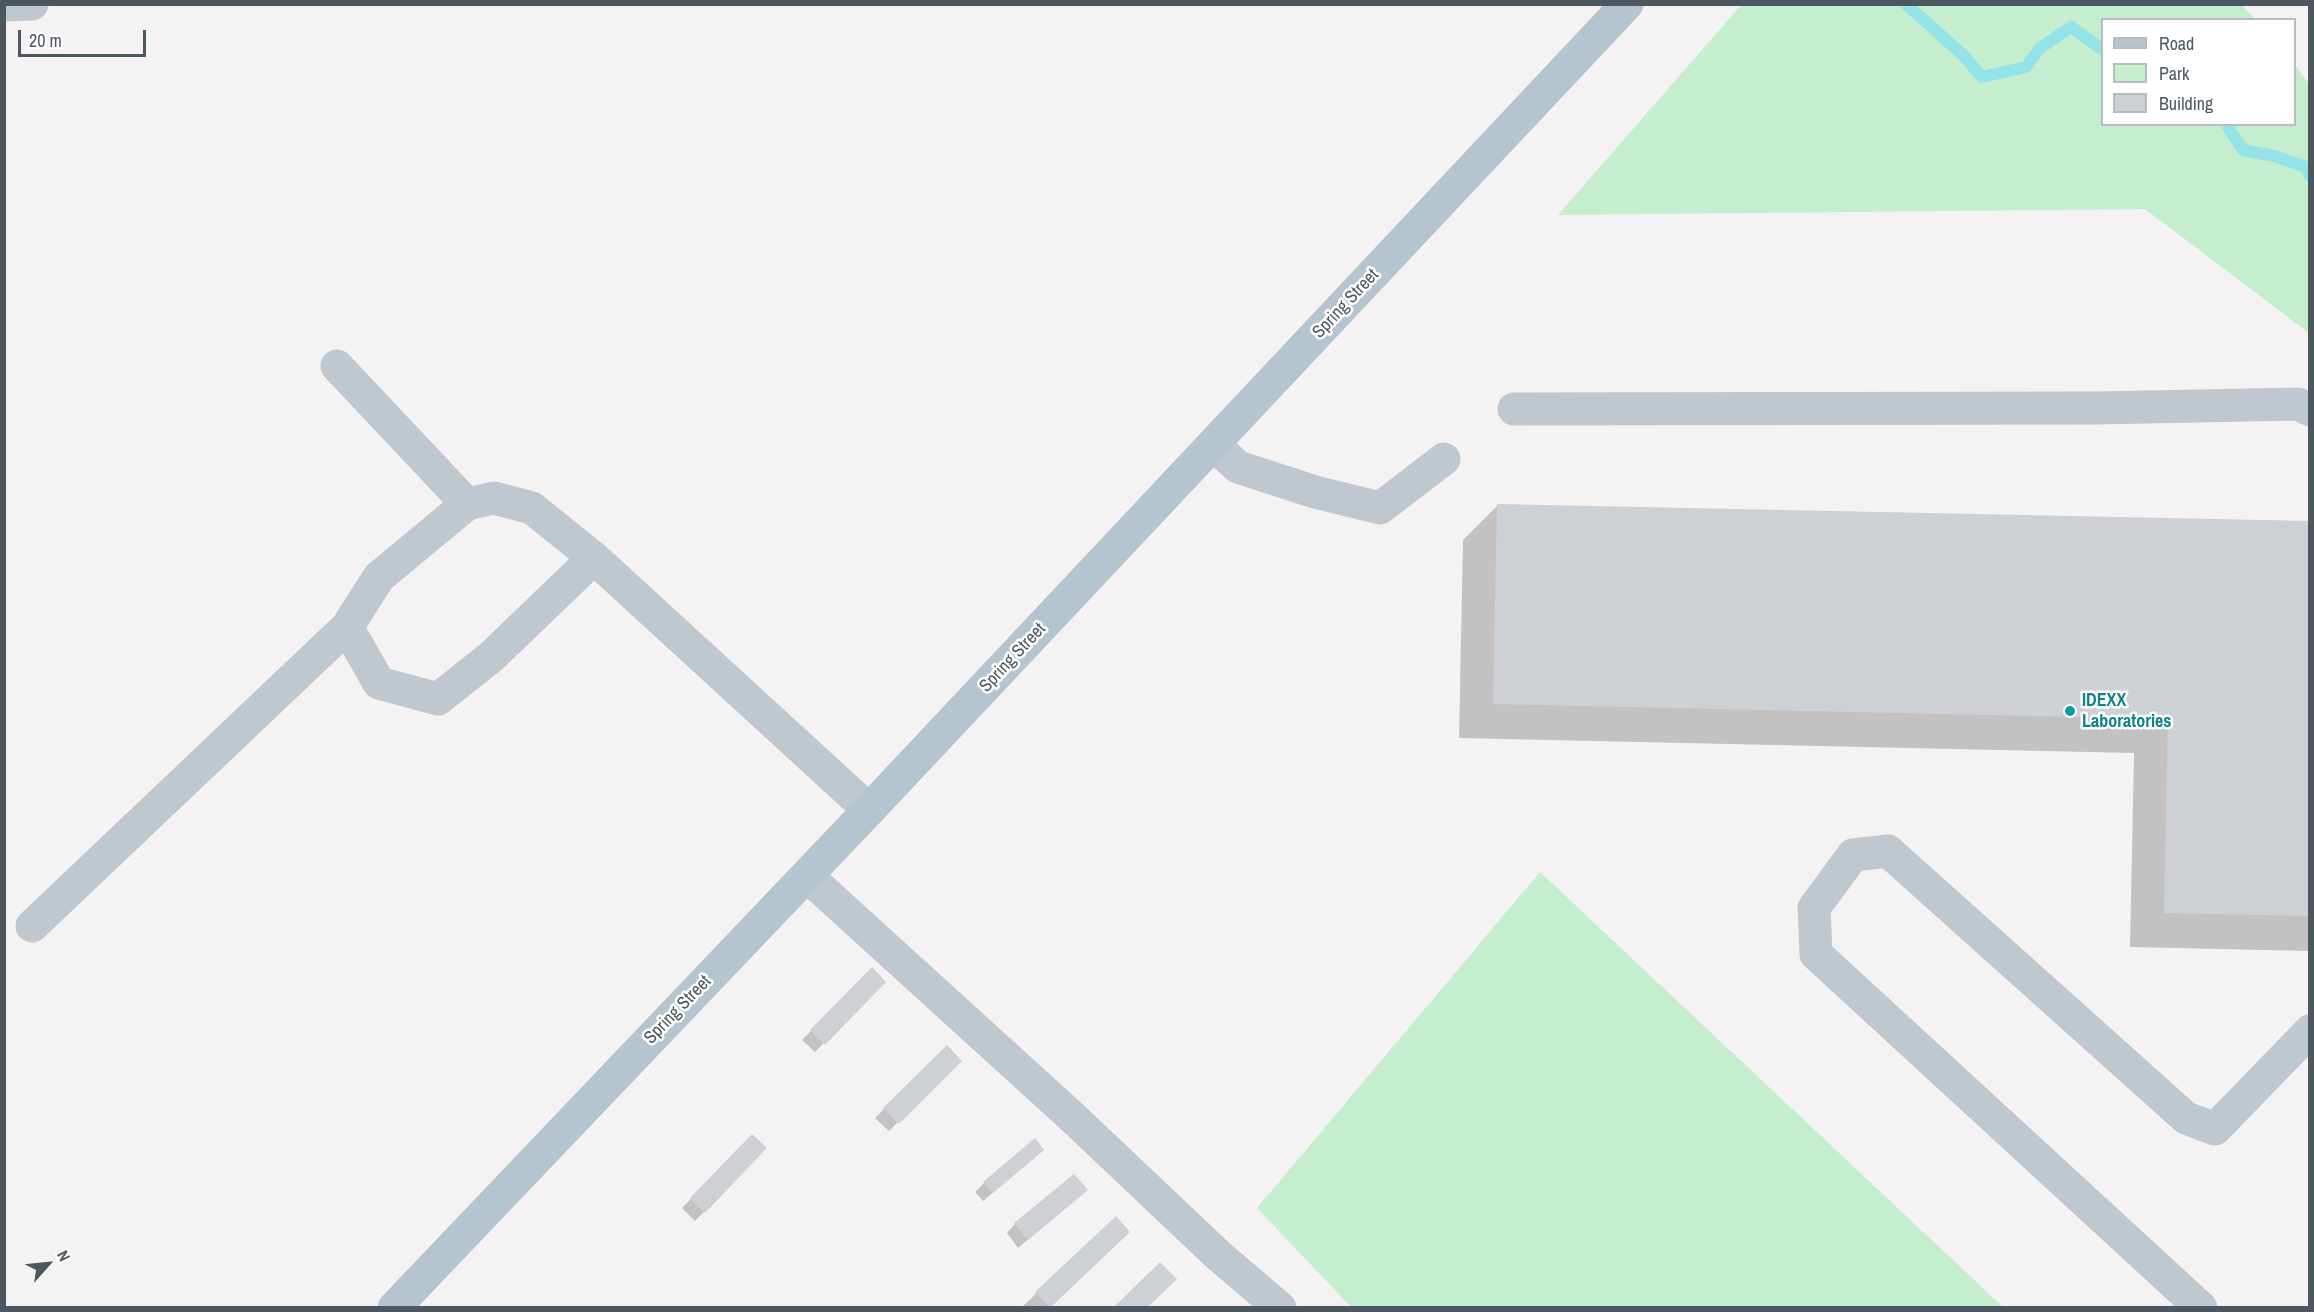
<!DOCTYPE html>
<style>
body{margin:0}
#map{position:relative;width:2314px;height:1312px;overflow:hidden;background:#f4f2f3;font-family:"Archivo Narrow",sans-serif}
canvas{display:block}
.frame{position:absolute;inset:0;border:6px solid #4b585f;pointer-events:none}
.legend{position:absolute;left:2101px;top:18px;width:195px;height:108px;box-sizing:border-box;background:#fff;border:2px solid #b7bcbf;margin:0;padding:8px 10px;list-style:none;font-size:18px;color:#4b585f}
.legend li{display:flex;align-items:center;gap:12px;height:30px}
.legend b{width:30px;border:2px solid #b7bcbf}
.north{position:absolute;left:18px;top:1234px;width:60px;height:60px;-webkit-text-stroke:4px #fff;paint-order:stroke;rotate:63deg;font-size:16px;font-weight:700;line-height:24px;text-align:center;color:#4b585f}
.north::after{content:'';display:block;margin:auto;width:21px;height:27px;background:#4b585f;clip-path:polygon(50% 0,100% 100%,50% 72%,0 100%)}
.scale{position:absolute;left:18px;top:30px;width:128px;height:27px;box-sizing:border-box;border:3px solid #4b585f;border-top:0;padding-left:8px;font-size:18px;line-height:21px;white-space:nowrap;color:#4b585f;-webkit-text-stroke:4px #fff;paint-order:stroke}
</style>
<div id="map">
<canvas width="2314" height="1312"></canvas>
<div class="frame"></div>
<ul class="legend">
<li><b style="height:8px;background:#b4c5cf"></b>Road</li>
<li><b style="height:16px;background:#c5eecf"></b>Park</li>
<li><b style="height:16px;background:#cdd0d4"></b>Building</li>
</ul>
<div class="north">N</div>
<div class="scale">20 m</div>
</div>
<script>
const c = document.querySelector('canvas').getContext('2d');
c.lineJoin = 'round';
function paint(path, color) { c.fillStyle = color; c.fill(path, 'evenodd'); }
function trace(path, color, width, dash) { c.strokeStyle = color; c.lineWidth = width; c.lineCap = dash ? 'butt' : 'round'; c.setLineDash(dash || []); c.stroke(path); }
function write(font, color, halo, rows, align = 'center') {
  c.font = font + ' "Archivo Narrow",sans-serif'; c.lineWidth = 5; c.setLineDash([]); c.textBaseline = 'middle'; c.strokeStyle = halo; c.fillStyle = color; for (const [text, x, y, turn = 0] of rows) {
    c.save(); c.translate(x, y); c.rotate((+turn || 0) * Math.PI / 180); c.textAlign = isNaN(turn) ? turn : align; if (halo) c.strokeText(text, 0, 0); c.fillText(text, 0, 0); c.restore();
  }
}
const green = new Path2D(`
 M 1742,4 L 2242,5 L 2255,19 L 2102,20 L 2102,124 L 2294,124 L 2295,65 L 2309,84 L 2309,333 L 2145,209 L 1558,215 Z
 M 1540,872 L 2003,1307 L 1351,1307 L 1257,1208 Z`);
const shadow = new Path2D(`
 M 1498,505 L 2310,523 L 2310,951 L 2130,947 L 2134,753 L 1459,738 L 1463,540 Z
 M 872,970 L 884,982 L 815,1052 L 802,1040 Z
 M 947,1047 L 960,1061 L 889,1131 L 875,1118 Z
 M 752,1136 L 765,1148 L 695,1221 L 682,1208 Z
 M 1042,1150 L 983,1201 L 975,1192 L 984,1183 Z
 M 1086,1190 L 1018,1248 L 1007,1233 L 1015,1224 Z
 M 1115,1218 L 1110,1250 L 1049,1308 L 1021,1308 Z`);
const stream = new Path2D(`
 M 1906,4 L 1964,56 L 1982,77 L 2026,67 L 2040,48 L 2071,27 L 2102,49
 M 2226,124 L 2243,150 L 2274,156 L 2306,167 L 2310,176`);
const building = new Path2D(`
 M 1497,504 L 2310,521 L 2310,916 L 2164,913 L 2168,719 L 1493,704 Z
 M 872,967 L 886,982 L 825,1045 L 810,1030 Z
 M 947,1045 L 962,1061 L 899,1124 L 883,1108 Z
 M 752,1134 L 767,1148 L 705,1213 L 690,1198 Z
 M 1035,1138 L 1044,1150 L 993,1193 L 983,1182 Z
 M 1074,1174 L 1088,1190 L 1028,1240 L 1014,1223 Z
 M 1116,1216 L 1130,1232 L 1050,1308 L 1035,1292 Z
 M 1160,1262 L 1177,1279 L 1147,1308 L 1113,1308 Z`);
const minor = new Path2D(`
 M 4,5 L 32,4
 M 337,366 L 467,504
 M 1514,409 L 2096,408 L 2298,404 L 2310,410
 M 1214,445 L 1238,467 L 1315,492 L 1380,508 L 1444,459
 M 594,558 L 491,657 L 438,699 L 379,683 L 347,627 L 379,577 L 467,504 L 494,498 L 532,508 L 594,558 L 869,810
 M 807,876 L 1070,1115 L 1218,1255 L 1280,1308
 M 32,926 L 347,627
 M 2201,1308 L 1816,954 L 1814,908 L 1853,855 L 1888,851 L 2186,1118 L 2215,1129 L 2310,1031`);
const major = new Path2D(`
 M 394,1308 L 869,810 L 1627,4`);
const markers = [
 [2070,711,6,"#0f9aa8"]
];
const streetNames = [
 ["Spring Street",1346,304,-47],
 ["Spring Street",1013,658,-47],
 ["Spring Street",678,1010,-46]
];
const cultureNames = [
 ["IDEXX",2082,701],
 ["Laboratories",2082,722]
];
paint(green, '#c5eecf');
paint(shadow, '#0003');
trace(stream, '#94e3e8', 12);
paint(building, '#cdd0d4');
trace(minor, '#bfc8ce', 33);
trace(major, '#b4c5cf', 33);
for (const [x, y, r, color] of markers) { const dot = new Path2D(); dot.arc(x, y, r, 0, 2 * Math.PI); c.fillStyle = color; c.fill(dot); trace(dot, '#fff', 2); }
write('18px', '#4b585f', '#fff', streetNames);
write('bold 18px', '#0d838f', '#fff', cultureNames, 'left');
</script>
